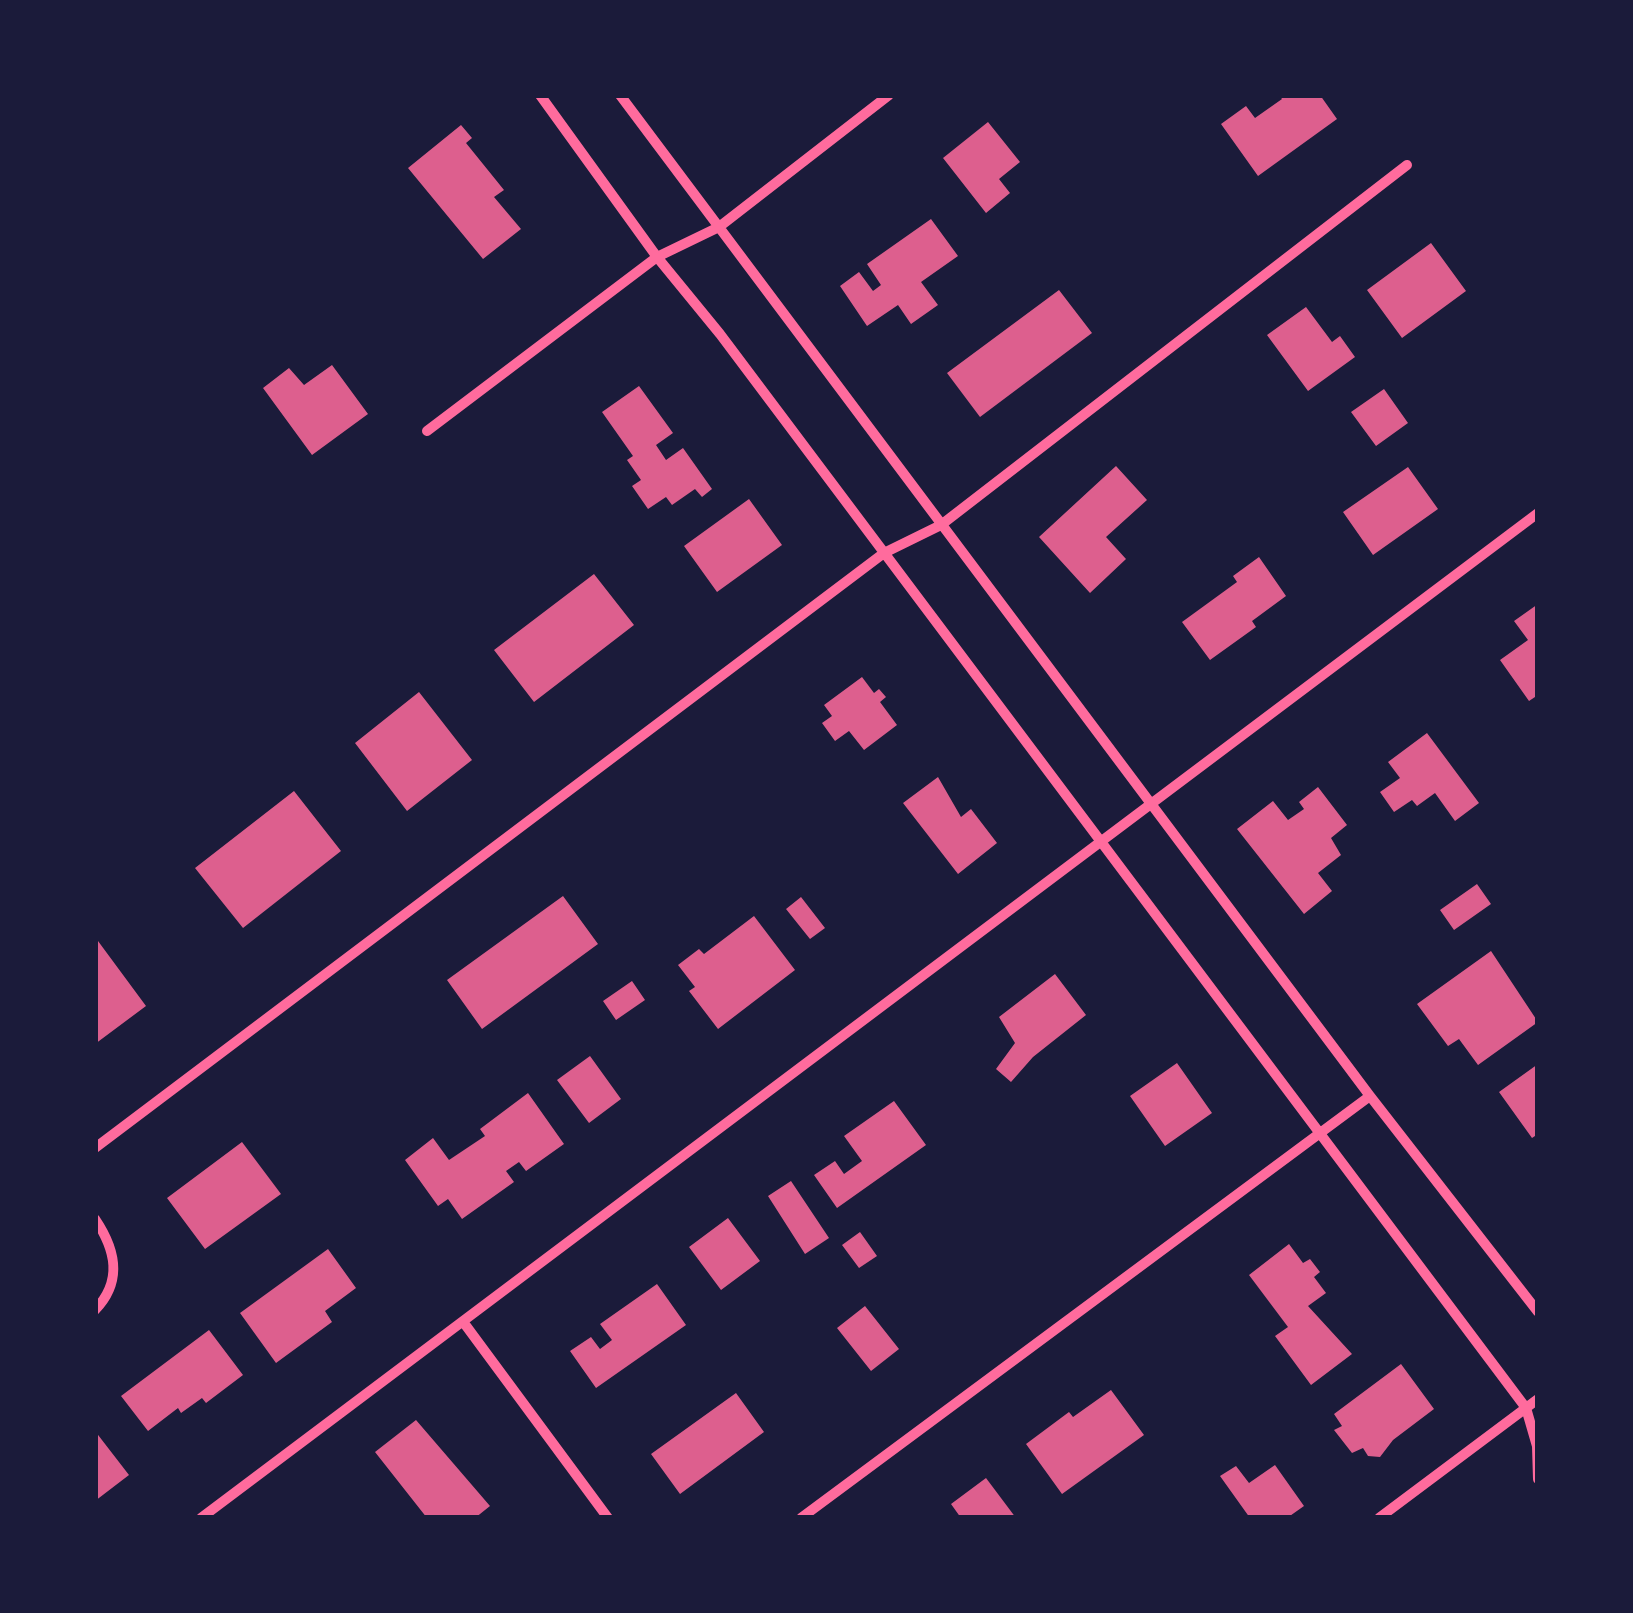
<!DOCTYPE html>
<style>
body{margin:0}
#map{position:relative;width:1633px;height:1613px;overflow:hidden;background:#1b1b3a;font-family:Figtree,sans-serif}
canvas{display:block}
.frame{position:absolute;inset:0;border:98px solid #1b1b3a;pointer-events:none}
</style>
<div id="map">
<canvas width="1633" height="1613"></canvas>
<div class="frame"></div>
</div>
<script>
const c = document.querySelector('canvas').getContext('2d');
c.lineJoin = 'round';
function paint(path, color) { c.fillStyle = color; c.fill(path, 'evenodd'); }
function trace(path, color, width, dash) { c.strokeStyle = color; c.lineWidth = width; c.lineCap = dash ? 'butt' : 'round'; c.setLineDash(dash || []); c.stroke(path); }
const building = new Path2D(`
 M 1279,95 L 1320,95 L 1337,119 L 1258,176 L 1221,124 L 1246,106 L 1255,118 L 1282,99 Z
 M 988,122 L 1020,162 L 999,179 L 1010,193 L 986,213 L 943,158 Z
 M 461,125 L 472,138 L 466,143 L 504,190 L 494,197 L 521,229 L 483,259 L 408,168 Z
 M 931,219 L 958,256 L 921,282 L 938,305 L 911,324 L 898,305 L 867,326 L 840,286 L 859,272 L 873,291 L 881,285 L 867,264 Z
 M 1431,243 L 1466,291 L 1402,338 L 1367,290 Z
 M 1059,290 L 1092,333 L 980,417 L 947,373 Z
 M 1306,307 L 1332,342 L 1340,336 L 1355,357 L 1308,391 L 1267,335 Z
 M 332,365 L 368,414 L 312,455 L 263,388 L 289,368 L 304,385 Z
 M 639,386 L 673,433 L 656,445 L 666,460 L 683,448 L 712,489 L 702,497 L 695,489 L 672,505 L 666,497 L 648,509 L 632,486 L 641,480 L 627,460 L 633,456 L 602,412 Z
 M 1384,389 L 1408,423 L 1376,446 L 1351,412 Z
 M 1116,466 L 1147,500 L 1106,537 L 1126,559 L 1090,593 L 1039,537 Z
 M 1408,467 L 1438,509 L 1373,555 L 1343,512 Z
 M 749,499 L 782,545 L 717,592 L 684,546 Z
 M 1259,557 L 1286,596 L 1252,621 L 1256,627 L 1210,660 L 1182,622 L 1237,582 L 1233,576 Z
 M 594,574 L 634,625 L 534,702 L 494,650 Z
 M 1538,604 L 1538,695 L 1529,701 L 1500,660 L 1528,640 L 1514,621 Z
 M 862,677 L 874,693 L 879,689 L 886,697 L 880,702 L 897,725 L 864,750 L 849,731 L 835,741 L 822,723 L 832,716 L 824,705 Z
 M 419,692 L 472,760 L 407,811 L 355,743 Z
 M 1427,733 L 1479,803 L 1455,821 L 1435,793 L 1417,806 L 1412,800 L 1394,812 L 1380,792 L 1400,778 L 1388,762 Z
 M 938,777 L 961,817 L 971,809 L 997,843 L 958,874 L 903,803 Z
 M 1318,787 L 1347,825 L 1331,838 L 1341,855 L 1318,873 L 1332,891 L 1304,914 L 1237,829 L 1273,801 L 1288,820 L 1304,809 L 1299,802 Z
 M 294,791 L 341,851 L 243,928 L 195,868 Z
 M 1477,884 L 1491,904 L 1454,930 L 1440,910 Z
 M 563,896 L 598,944 L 482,1029 L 447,980 Z
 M 801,897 L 825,928 L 810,939 L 786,909 Z
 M 754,916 L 795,970 L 718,1029 L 689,991 L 695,987 L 678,965 L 699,949 L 704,954 Z
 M 98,941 L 146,1006 L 95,1044 L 95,943 Z
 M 1491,951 L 1538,1022 L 1478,1065 L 1459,1039 L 1448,1046 L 1417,1004 Z
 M 1055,974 L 1086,1015 L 1033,1057 L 1011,1082 L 996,1069 L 1015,1043 L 999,1017 Z
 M 632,981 L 645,1000 L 616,1020 L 603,1001 Z
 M 590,1056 L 621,1099 L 589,1123 L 557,1080 Z
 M 1177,1063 L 1212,1113 L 1165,1146 L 1130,1096 Z
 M 1538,1064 L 1538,1134 L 1532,1138 L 1499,1092 Z
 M 528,1093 L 564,1144 L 526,1171 L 519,1162 L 506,1171 L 514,1182 L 462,1219 L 448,1199 L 438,1206 L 405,1160 L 433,1138 L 449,1160 L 485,1136 L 480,1129 Z
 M 894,1101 L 926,1145 L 837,1208 L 814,1175 L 835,1161 L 844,1174 L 862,1161 L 844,1136 Z
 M 242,1142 L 281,1194 L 205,1249 L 167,1198 Z
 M 791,1181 L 829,1238 L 805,1254 L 768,1196 Z
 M 728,1218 L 760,1261 L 721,1290 L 689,1247 Z
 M 860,1232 L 877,1256 L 859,1268 L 842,1245 Z
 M 1289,1244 L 1303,1263 L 1310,1259 L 1320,1272 L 1314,1277 L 1326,1293 L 1308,1306 L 1352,1354 L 1311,1385 L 1275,1336 L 1288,1327 L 1249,1275 Z
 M 328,1249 L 356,1288 L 325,1311 L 332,1322 L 276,1363 L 240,1313 Z
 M 657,1284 L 686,1325 L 596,1388 L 570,1351 L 591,1337 L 600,1349 L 612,1340 L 600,1324 Z
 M 865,1306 L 899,1349 L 871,1371 L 837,1328 Z
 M 209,1330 L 243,1375 L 206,1403 L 202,1398 L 181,1413 L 178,1408 L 148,1431 L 121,1396 Z
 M 1401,1364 L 1434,1409 L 1393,1440 L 1380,1457 L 1368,1456 L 1363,1448 L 1352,1453 L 1334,1430 L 1342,1426 L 1334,1414 Z
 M 1111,1390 L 1144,1435 L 1062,1494 L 1026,1444 L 1069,1412 L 1073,1417 Z
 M 736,1393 L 764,1432 L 680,1494 L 651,1454 Z
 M 416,1420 L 490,1506 L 475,1518 L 427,1518 L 375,1452 Z
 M 95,1431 L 129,1475 L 95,1501 Z
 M 1275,1465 L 1304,1506 L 1287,1518 L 1250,1518 L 1220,1476 L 1236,1466 L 1249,1483 Z
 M 986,1478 L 1016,1518 L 961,1518 L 951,1504 Z`);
const minor = new Path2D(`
 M 540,95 L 657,257 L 720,334 L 1526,1408 L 1537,1446 L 1538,1479
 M 620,95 L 1370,1096 L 1538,1312
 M 427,431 L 657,257 L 719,227 L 889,95
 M 95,1148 L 884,553 L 941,525 L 1407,165
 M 95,1219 C 116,1250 123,1281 95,1310
 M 464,1323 L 608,1518
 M 201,1518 L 1538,513
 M 801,1518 L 1370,1096
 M 1379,1518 L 1538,1399`);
paint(building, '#dd5f8e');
trace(minor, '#ff6b9d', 10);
</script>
